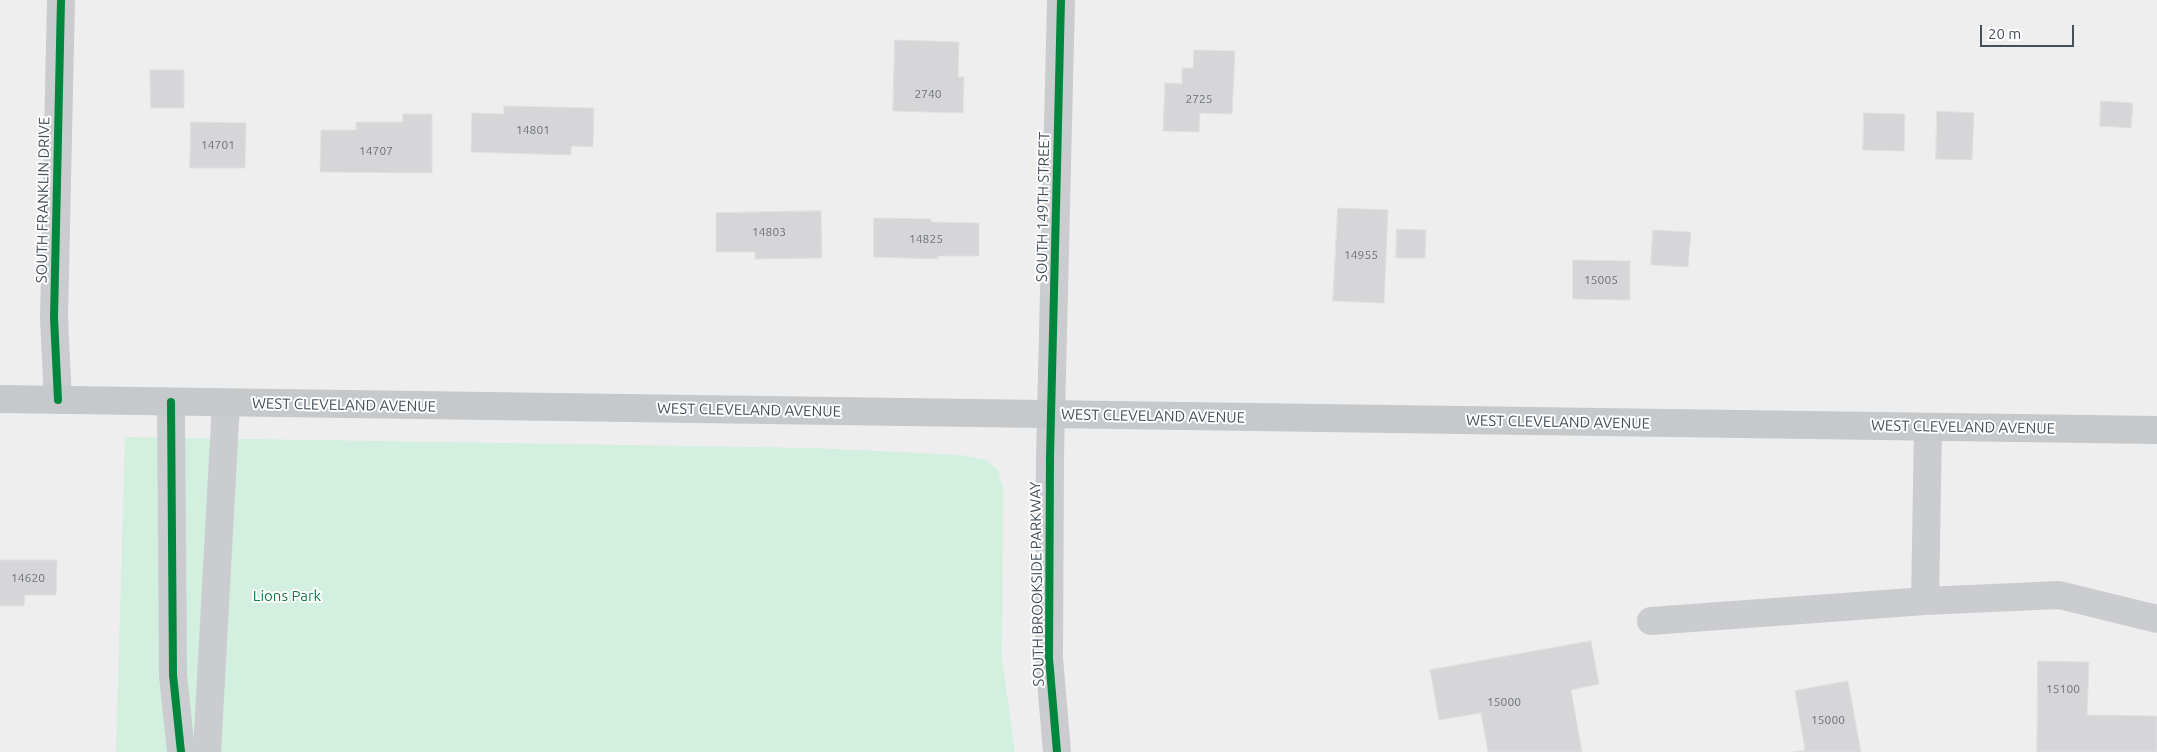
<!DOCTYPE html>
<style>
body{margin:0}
#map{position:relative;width:2157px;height:752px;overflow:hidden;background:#efeeee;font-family:Ubuntu,sans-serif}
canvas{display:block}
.scale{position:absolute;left:1980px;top:25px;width:94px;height:22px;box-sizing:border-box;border:2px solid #454f5a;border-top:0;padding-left:6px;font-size:15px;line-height:18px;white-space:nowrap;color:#454f5a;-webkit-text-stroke:4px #fff;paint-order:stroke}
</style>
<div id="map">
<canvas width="2157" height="752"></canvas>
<div class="scale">20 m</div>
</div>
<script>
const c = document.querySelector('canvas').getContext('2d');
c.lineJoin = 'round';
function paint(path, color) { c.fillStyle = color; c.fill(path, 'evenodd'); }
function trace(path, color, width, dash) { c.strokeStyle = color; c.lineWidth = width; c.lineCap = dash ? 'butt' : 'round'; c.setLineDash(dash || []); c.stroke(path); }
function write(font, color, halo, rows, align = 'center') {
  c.font = font + ' Ubuntu,sans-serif'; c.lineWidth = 4; c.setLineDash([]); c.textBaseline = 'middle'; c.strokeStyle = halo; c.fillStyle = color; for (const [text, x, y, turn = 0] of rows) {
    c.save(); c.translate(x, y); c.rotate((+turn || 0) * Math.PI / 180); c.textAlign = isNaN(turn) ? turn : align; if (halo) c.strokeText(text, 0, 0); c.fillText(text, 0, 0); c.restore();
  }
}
const green = new Path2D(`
 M 125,437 L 814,448 L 961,455 L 986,460 L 998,470 L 1003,487 L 1002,659 L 1015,752 L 116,752 Z`);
const building = new Path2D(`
 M 895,40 L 959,42 L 958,77 L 964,77 L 963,113 L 893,111 Z
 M 1194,50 L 1235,51 L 1232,114 L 1200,113 L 1199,132 L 1163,131 L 1165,83 L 1182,84 L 1182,68 L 1193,68 Z
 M 150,70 L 184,70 L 184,108 L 151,108 Z
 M 2101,101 L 2133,103 L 2131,128 L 2100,126 Z
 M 504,106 L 594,108 L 593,147 L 571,146 L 571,155 L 471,152 L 472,113 L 504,114 Z
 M 1937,111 L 1974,113 L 1972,160 L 1936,159 Z
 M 1864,113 L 1905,114 L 1904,151 L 1863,150 Z
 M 403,114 L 432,114 L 432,173 L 320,172 L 321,130 L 356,130 L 356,122 L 403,122 Z
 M 191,122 L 246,123 L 245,168 L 190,168 Z
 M 1338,208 L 1388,210 L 1384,303 L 1333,301 Z
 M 821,211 L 822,258 L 755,259 L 755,252 L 716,252 L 716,213 Z
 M 874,218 L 931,219 L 931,222 L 979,223 L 979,256 L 938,256 L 938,259 L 874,257 Z
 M 1397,229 L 1426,230 L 1425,258 L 1396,258 Z
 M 1653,230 L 1691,232 L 1688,267 L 1651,265 Z
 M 1573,260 L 1630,261 L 1630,300 L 1573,299 Z
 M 0,560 L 57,560 L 56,595 L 25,595 L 24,606 L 0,606 Z
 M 1591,641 L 1599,684 L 1571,690 L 1582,752 L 1488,752 L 1481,713 L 1439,720 L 1430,670 Z
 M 2038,661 L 2089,662 L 2087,715 L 2157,716 L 2157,752 L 2037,752 Z
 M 1848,681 L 1861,752 L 1792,752 L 1805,750 L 1795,691 Z`);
const minor = new Path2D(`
 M 58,400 L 54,318 L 61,0
 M 171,402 L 173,675 L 181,752
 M 1928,427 L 1925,601 L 2059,595 L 2157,619
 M 1651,621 L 1925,601
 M 207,752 L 226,403
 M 1057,752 L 1049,658 L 1050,457 L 1061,0`);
const major = new Path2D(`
 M 0,399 L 2157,430`);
const cycleway = new Path2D(`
 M 58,400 L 54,318 L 61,0
 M 171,402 L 173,675 L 181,752
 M 1057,752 L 1049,658 L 1050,457 L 1061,0`);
const numberNames = [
 ["2740",928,94],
 ["2725",1199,99],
 ["14801",533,130],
 ["14701",218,145],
 ["14707",376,151],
 ["14803",769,232],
 ["14825",926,239],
 ["14955",1361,255],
 ["15005",1601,280],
 ["14620",28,578],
 ["15100",2063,689],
 ["15000",1504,702],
 ["15000",1828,720]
];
const streetNames = [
 ["SOUTH FRANKLIN DRIVE",43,200,-89],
 ["SOUTH 149TH STREET",1043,207,-89],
 ["WEST CLEVELAND AVENUE",344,405,1],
 ["WEST CLEVELAND AVENUE",749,410,1],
 ["WEST CLEVELAND AVENUE",1153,416,1],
 ["WEST CLEVELAND AVENUE",1558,422,1],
 ["WEST CLEVELAND AVENUE",1963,427,1],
 ["SOUTH BROOKSIDE PARKWAY",1037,584,-91]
];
const parkNames = [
 ["Lions Park",287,596]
];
paint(green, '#d2efdf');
paint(building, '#d6d6d9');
trace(building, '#e0e0e1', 1);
trace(minor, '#cacccf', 28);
trace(major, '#c5c9cc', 28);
trace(cycleway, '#00873e', 8);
write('12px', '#6b727b', null, numberNames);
write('15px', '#454f5a', '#fff', streetNames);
write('15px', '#157c4f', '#fff', parkNames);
</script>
